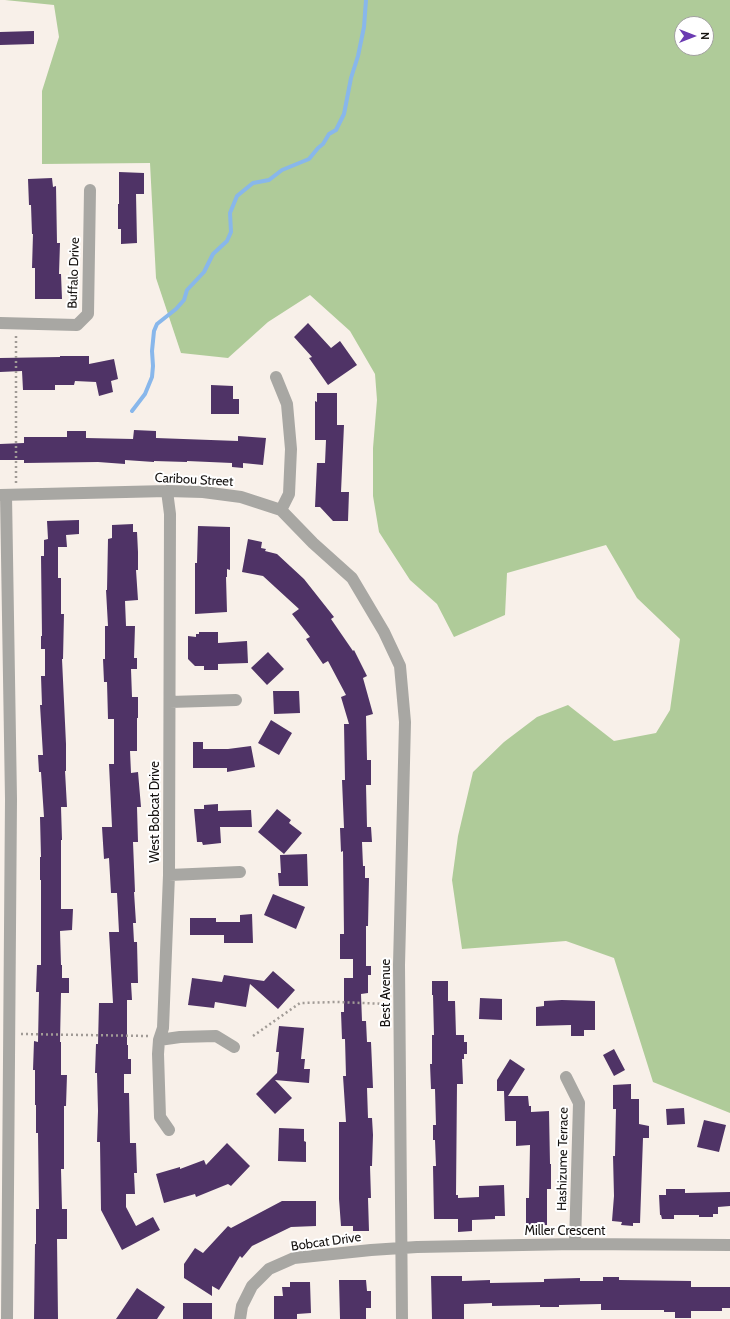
<!DOCTYPE html>
<style>
body{margin:0}
#map{position:relative;width:730px;height:1319px;overflow:hidden;background:#f8f0e9;font-family:Cabin,sans-serif}
canvas{display:block}
.north{position:absolute;left:674px;top:16px;width:40px;height:40px;box-sizing:border-box;background:#fff;border:1px solid #a1a09f;border-radius:50%;rotate:90deg;font-size:11px;font-weight:700;line-height:16px;text-align:center;color:#151210}
.north::after{content:'';display:block;margin:auto;width:14px;height:18px;background:#6b3bb2;clip-path:polygon(50% 0,100% 100%,50% 72%,0 100%)}
</style>
<div id="map">
<canvas width="730" height="1319"></canvas>
<div class="north">N</div>
</div>
<script>
const c = document.querySelector('canvas').getContext('2d');
c.lineJoin = 'round';
function paint(path, color) { c.fillStyle = color; c.fill(path, 'evenodd'); }
function trace(path, color, width, dash) { c.strokeStyle = color; c.lineWidth = width; c.lineCap = dash ? 'butt' : 'round'; c.setLineDash(dash || []); c.stroke(path); }
function write(font, color, halo, rows, align = 'center') {
  c.font = font + ' Cabin,sans-serif'; c.lineWidth = 4; c.setLineDash([]); c.textBaseline = 'middle'; c.strokeStyle = halo; c.fillStyle = color; for (const [text, x, y, turn = 0] of rows) {
    c.save(); c.translate(x, y); c.rotate((+turn || 0) * Math.PI / 180); c.textAlign = isNaN(turn) ? turn : align; if (halo) c.strokeText(text, 0, 0); c.fillText(text, 0, 0); c.restore();
  }
}
const green = new Path2D(`
 M 5,0 L 730,0 L 730,1113 L 653,1082 L 614,958 L 566,941 L 462,949 L 452,880 L 458,836 L 473,772 L 504,742 L 537,717 L 568,705 L 614,741 L 656,733 L 670,710 L 680,639 L 637,598 L 606,545 L 507,573 L 505,615 L 454,637 L 437,604 L 410,580 L 379,532 L 373,496 L 373,448 L 377,400 L 375,374 L 350,331 L 310,295 L 268,322 L 228,358 L 181,353 L 156,278 L 150,163 L 42,164 L 42,91 L 59,37 L 54,5 ZM 682,24 L 706,24 L 706,48 L 682,48 Z`);
const stream = new Path2D(`
 M 132,411 L 145,394 L 152,377 L 153,366 L 152,351 L 154,331 L 157,324 L 176,309 L 184,300 L 187,290 L 204,272 L 213,254 L 227,241 L 231,232 L 230,213 L 237,196 L 253,183 L 269,180 L 282,170 L 309,159 L 318,148 L 323,144 L 329,134 L 336,130 L 344,114 L 351,78 L 358,56 L 364,27 L 366,0`);
const building = new Path2D(`
 M 34,31 L 34,44 L 0,45 L 0,32 Z
 M 119,172 L 144,173 L 144,194 L 136,194 L 137,243 L 121,244 L 121,229 L 118,229 L 118,204 L 119,204 Z
 M 52,178 L 53,187 L 56,186 L 57,243 L 60,243 L 59,274 L 61,274 L 62,299 L 35,299 L 35,268 L 32,268 L 33,234 L 32,234 L 31,205 L 29,205 L 28,179 Z
 M 308,323 L 331,348 L 340,341 L 357,365 L 328,385 L 309,358 L 312,357 L 294,337 Z
 M 60,356 L 89,356 L 89,364 L 114,359 L 118,379 L 111,381 L 113,392 L 99,396 L 96,382 L 75,381 L 74,385 L 55,385 L 55,390 L 23,390 L 22,371 L 0,372 L 0,358 L 60,357 Z
 M 211,385 L 233,386 L 233,399 L 239,399 L 239,414 L 211,414 Z
 M 317,393 L 337,393 L 337,425 L 344,425 L 341,492 L 349,492 L 348,521 L 333,521 L 320,507 L 315,507 L 317,463 L 325,463 L 326,440 L 315,440 L 315,401 L 317,402 Z
 M 134,430 L 156,431 L 156,438 L 238,441 L 238,436 L 266,438 L 263,465 L 243,463 L 243,468 L 232,467 L 232,463 L 187,461 L 187,462 L 154,461 L 154,462 L 125,460 L 125,464 L 98,462 L 24,463 L 24,460 L 0,460 L 0,444 L 24,443 L 24,437 L 67,437 L 67,431 L 86,431 L 86,438 L 133,439 Z
 M 79,520 L 79,534 L 66,535 L 67,547 L 58,547 L 58,578 L 61,578 L 61,614 L 64,614 L 63,659 L 62,659 L 66,744 L 66,771 L 65,771 L 67,807 L 61,807 L 62,840 L 61,840 L 61,909 L 73,909 L 72,930 L 60,931 L 61,965 L 62,965 L 62,978 L 69,978 L 69,993 L 61,993 L 60,1042 L 61,1042 L 61,1075 L 67,1075 L 66,1106 L 64,1106 L 64,1169 L 61,1169 L 62,1209 L 67,1209 L 67,1239 L 57,1239 L 58,1319 L 34,1319 L 35,1244 L 36,1244 L 36,1209 L 39,1209 L 38,1133 L 36,1133 L 36,1105 L 35,1105 L 35,1070 L 33,1070 L 34,1041 L 38,1042 L 39,992 L 36,992 L 37,965 L 41,965 L 41,880 L 40,880 L 40,857 L 41,857 L 40,817 L 44,817 L 41,772 L 39,772 L 38,755 L 43,755 L 40,705 L 42,705 L 41,676 L 45,676 L 45,649 L 41,649 L 41,636 L 42,636 L 41,556 L 44,556 L 44,540 L 48,539 L 47,521 Z
 M 133,524 L 133,532 L 137,532 L 138,552 L 138,570 L 136,570 L 138,600 L 125,601 L 126,626 L 135,626 L 134,658 L 137,658 L 137,669 L 131,669 L 132,697 L 138,697 L 138,718 L 137,718 L 137,751 L 130,751 L 131,773 L 138,772 L 141,807 L 137,807 L 138,842 L 133,842 L 135,892 L 134,892 L 136,923 L 133,923 L 134,942 L 137,942 L 138,983 L 131,983 L 132,1000 L 127,1000 L 127,1045 L 128,1045 L 128,1059 L 131,1059 L 131,1074 L 124,1074 L 124,1093 L 129,1093 L 130,1143 L 136,1143 L 137,1173 L 134,1173 L 135,1194 L 126,1194 L 126,1207 L 136,1226 L 153,1217 L 160,1230 L 122,1250 L 101,1210 L 100,1142 L 97,1142 L 98,1111 L 97,1073 L 95,1073 L 96,1044 L 98,1044 L 99,1003 L 113,1003 L 109,932 L 119,932 L 117,893 L 111,893 L 109,858 L 104,859 L 102,827 L 112,827 L 109,764 L 114,764 L 114,719 L 108,719 L 107,682 L 104,682 L 103,659 L 105,659 L 105,626 L 108,626 L 106,590 L 107,590 L 108,539 L 112,538 L 112,525 Z
 M 198,526 L 230,527 L 230,570 L 227,569 L 227,577 L 226,577 L 227,612 L 195,614 L 195,563 L 197,563 Z
 M 248,539 L 262,542 L 261,548 L 266,549 L 265,551 L 277,554 L 304,579 L 334,617 L 331,619 L 353,651 L 354,650 L 367,676 L 363,678 L 373,714 L 366,716 L 367,760 L 371,760 L 371,785 L 366,785 L 367,827 L 371,827 L 372,842 L 362,842 L 363,866 L 365,866 L 365,878 L 369,878 L 368,926 L 366,926 L 366,966 L 371,966 L 371,975 L 368,975 L 368,993 L 361,994 L 362,1021 L 366,1021 L 367,1042 L 371,1042 L 373,1088 L 367,1088 L 368,1118 L 372,1118 L 373,1135 L 372,1166 L 370,1166 L 371,1198 L 368,1198 L 369,1231 L 353,1231 L 353,1226 L 341,1226 L 339,1199 L 339,1122 L 346,1122 L 343,1076 L 346,1076 L 345,1039 L 342,1039 L 341,1012 L 344,1012 L 344,978 L 353,978 L 353,959 L 340,959 L 340,934 L 344,934 L 343,851 L 341,852 L 340,828 L 344,828 L 342,780 L 345,780 L 344,724 L 349,724 L 341,697 L 346,695 L 328,661 L 323,664 L 306,639 L 310,637 L 292,614 L 299,609 L 263,576 L 242,572 Z
 M 199,632 L 218,632 L 218,643 L 247,641 L 248,663 L 218,664 L 218,670 L 204,670 L 204,666 L 195,666 L 188,659 L 188,636 L 196,637 L 196,634 L 199,634 Z
 M 268,652 L 284,669 L 267,685 L 251,668 Z
 M 273,691 L 299,691 L 300,713 L 274,714 Z
 M 271,720 L 292,733 L 279,755 L 258,743 Z
 M 193,742 L 203,742 L 203,749 L 228,749 L 251,746 L 255,767 L 227,772 L 227,768 L 193,768 Z
 M 218,804 L 218,811 L 251,810 L 252,827 L 220,827 L 221,843 L 203,845 L 202,842 L 197,842 L 194,809 L 204,809 L 204,805 Z
 M 277,809 L 291,820 L 289,823 L 302,833 L 284,854 L 258,832 Z
 M 307,854 L 308,886 L 279,886 L 278,873 L 281,873 L 280,855 Z
 M 273,894 L 305,907 L 296,929 L 264,915 Z
 M 252,914 L 253,943 L 224,943 L 224,935 L 190,935 L 190,918 L 216,918 L 216,922 L 240,922 L 240,915 Z
 M 273,971 L 295,990 L 278,1009 L 250,984 L 246,1007 L 215,1002 L 214,1008 L 188,1005 L 192,978 L 222,982 L 224,975 L 264,981 Z
 M 432,981 L 448,981 L 448,1001 L 455,1001 L 456,1035 L 464,1035 L 464,1042 L 467,1042 L 467,1054 L 464,1054 L 464,1059 L 462,1059 L 463,1084 L 457,1084 L 456,1195 L 458,1195 L 458,1198 L 479,1197 L 479,1186 L 504,1185 L 505,1216 L 495,1216 L 495,1219 L 472,1220 L 472,1231 L 458,1232 L 458,1219 L 434,1219 L 433,1166 L 436,1166 L 435,1140 L 433,1140 L 433,1125 L 436,1125 L 435,1089 L 431,1089 L 430,1064 L 432,1064 L 432,1035 L 434,1035 L 433,995 L 432,995 Z
 M 480,998 L 502,999 L 502,1020 L 479,1019 Z
 M 562,1000 L 595,1001 L 595,1030 L 584,1030 L 584,1036 L 571,1036 L 571,1025 L 536,1026 L 536,1007 L 544,1006 L 544,1001 Z
 M 279,1026 L 304,1028 L 301,1059 L 305,1059 L 304,1069 L 310,1069 L 309,1083 L 275,1080 L 292,1098 L 275,1114 L 256,1094 L 277,1073 L 279,1052 L 276,1052 Z
 M 614,1049 L 625,1070 L 614,1076 L 603,1055 Z
 M 510,1059 L 525,1069 L 508,1096 L 528,1096 L 529,1106 L 531,1106 L 531,1112 L 549,1111 L 550,1164 L 551,1164 L 551,1189 L 547,1189 L 547,1225 L 526,1225 L 526,1198 L 529,1198 L 530,1145 L 516,1146 L 516,1121 L 505,1121 L 504,1091 L 497,1091 L 497,1080 Z
 M 631,1084 L 631,1099 L 639,1099 L 639,1124 L 649,1126 L 649,1138 L 643,1138 L 640,1223 L 633,1223 L 633,1226 L 621,1225 L 622,1222 L 612,1221 L 614,1196 L 613,1156 L 615,1156 L 616,1109 L 613,1109 L 613,1085 Z
 M 684,1108 L 685,1124 L 667,1125 L 666,1109 Z
 M 704,1120 L 726,1125 L 719,1152 L 697,1147 Z
 M 279,1128 L 304,1129 L 304,1141 L 306,1142 L 306,1162 L 278,1161 Z
 M 227,1143 L 250,1166 L 231,1186 L 228,1184 L 196,1197 L 195,1194 L 164,1203 L 156,1174 L 180,1167 L 180,1169 L 204,1160 L 206,1165 Z
 M 666,1189 L 685,1189 L 685,1193 L 730,1192 L 730,1206 L 718,1207 L 718,1214 L 713,1214 L 713,1217 L 699,1217 L 699,1215 L 674,1215 L 674,1219 L 662,1219 L 661,1215 L 660,1215 L 659,1195 L 666,1195 Z
 M 282,1201 L 316,1201 L 316,1226 L 291,1227 L 252,1246 L 242,1258 L 240,1256 L 219,1290 L 212,1286 L 212,1296 L 184,1278 L 184,1264 L 195,1248 L 203,1253 L 228,1226 L 231,1228 Z
 M 431,1276 L 462,1276 L 462,1281 L 490,1280 L 490,1283 L 544,1282 L 544,1279 L 580,1278 L 580,1281 L 603,1281 L 603,1277 L 619,1277 L 619,1280 L 691,1281 L 691,1287 L 730,1287 L 730,1308 L 722,1308 L 722,1311 L 691,1311 L 691,1318 L 675,1318 L 675,1312 L 664,1312 L 664,1310 L 601,1310 L 601,1304 L 559,1305 L 559,1307 L 540,1307 L 540,1305 L 492,1306 L 492,1303 L 464,1304 L 464,1319 L 432,1319 Z
 M 339,1280 L 366,1280 L 367,1291 L 371,1291 L 371,1308 L 366,1308 L 366,1319 L 340,1319 Z
 M 290,1282 L 310,1282 L 311,1313 L 297,1314 L 297,1319 L 274,1319 L 274,1296 L 283,1296 L 282,1287 L 290,1287 Z
 M 137,1288 L 165,1307 L 157,1319 L 116,1319 Z
 M 183,1303 L 212,1303 L 212,1319 L 183,1319 Z`);
const path = new Path2D(`
 M 16,483 L 16,335
 M 21,1034 L 148,1036
 M 253,1036 L 300,1003 L 337,1002 L 388,1004`);
const street = new Path2D(`
 M 0,323 L 77,325 L 88,314 L 90,190
 M 276,377 L 287,404 L 291,449 L 289,494 L 281,510
 M 167,491 L 170,514 L 169,875 L 163,1028 L 159,1040 L 158,1054 L 160,1117 L 169,1130
 M 0,495 L 167,491 L 203,492 L 241,497 L 281,510 L 313,543 L 352,578 L 384,632 L 400,666 L 405,722 L 399,965 L 402,1319
 M 6,495 L 11,799 L 7,1319
 M 170,702 L 236,700
 M 169,875 L 240,872
 M 159,1040 L 180,1037 L 216,1036 L 234,1047
 M 566,1077 L 579,1103 L 575,1244
 M 240,1319 L 242,1306 L 252,1286 L 269,1269 L 294,1258 L 371,1250 L 417,1247 L 575,1244 L 730,1245`);
const streetNames = [
 ["Buffalo Drive",74,273,-88],
 ["Caribou Street",194,480,3],
 ["West Bobcat Drive",155,812,-90],
 ["Best Avenue",386,993,-90],
 ["Hashizume Terrace",563,1159,-89],
 ["Miller Crescent",565,1231],
 ["Bobcat Drive",326,1242,-8]
];
paint(green, '#afcb99');
trace(stream, '#88b7eb', 4);
paint(building, '#4f3366');
trace(path, '#a19b96', 2.5, [2, 3]);
trace(street, '#a8a7a3', 12);
write('13px', '#151210', '#fff', streetNames);
</script>
